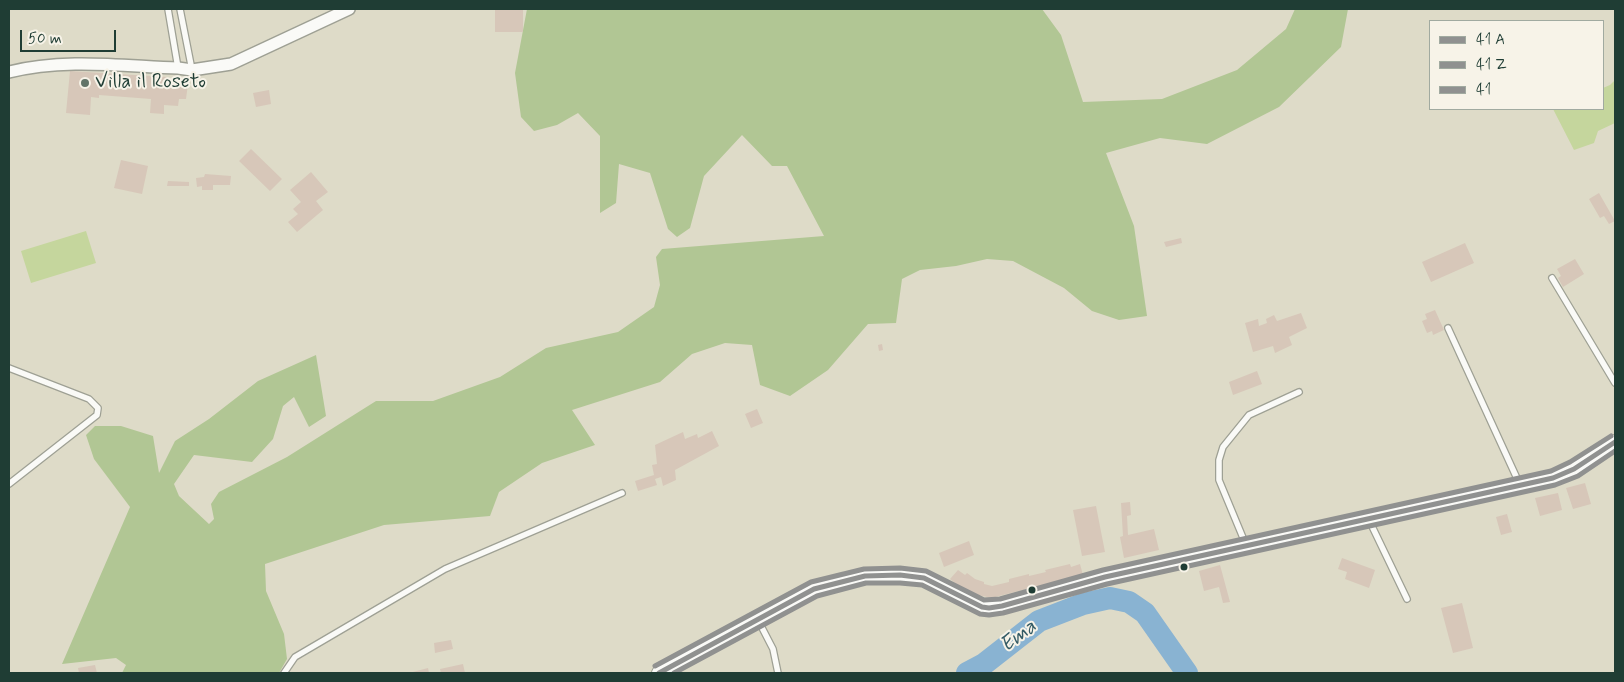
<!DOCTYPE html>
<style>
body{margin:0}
#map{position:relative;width:1624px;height:682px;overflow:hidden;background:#dedbc8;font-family:Mynerve,sans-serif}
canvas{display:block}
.frame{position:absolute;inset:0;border:10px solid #1f3d34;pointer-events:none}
.legend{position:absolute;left:1429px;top:20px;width:175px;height:90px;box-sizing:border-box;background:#f7f3e8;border:1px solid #a1aaa0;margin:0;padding:6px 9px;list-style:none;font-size:15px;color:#1f3d34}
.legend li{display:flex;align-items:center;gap:10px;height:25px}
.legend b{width:25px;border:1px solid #a1aaa0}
.scale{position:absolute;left:20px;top:30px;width:96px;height:22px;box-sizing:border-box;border:2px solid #1f3d34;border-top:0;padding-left:6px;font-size:15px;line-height:18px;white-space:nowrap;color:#1f3d34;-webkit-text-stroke:4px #f7f3e8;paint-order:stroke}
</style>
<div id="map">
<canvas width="1624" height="682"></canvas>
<div class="frame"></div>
<ul class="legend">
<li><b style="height:6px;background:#909190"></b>41 A</li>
<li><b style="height:6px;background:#909190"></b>41 Z</li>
<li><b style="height:6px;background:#909190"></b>41</li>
</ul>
<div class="scale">50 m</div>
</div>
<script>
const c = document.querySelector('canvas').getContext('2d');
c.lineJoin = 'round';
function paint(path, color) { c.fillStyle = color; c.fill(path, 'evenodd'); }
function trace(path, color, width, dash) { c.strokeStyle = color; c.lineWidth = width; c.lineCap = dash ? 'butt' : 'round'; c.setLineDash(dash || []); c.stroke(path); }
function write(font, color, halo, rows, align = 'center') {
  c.font = font + ' Mynerve,sans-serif'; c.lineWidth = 4; c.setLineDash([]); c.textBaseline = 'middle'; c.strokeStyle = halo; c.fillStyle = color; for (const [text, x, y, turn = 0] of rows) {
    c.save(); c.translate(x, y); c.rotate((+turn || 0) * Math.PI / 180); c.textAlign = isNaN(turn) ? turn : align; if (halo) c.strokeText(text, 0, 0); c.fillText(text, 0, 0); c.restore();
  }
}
const green = new Path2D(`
 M 1615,80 L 1615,123 L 1598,131 L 1594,143 L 1574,150 L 1553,109 L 1603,109 L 1603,88 L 1610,85 Z
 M 86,231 L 96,263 L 31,283 L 21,251 Z`);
const forest = new Path2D(`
 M 527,9 L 1042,9 L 1061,35 L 1083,102 L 1162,99 L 1237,70 L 1286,29 L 1295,9 L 1348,9 L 1341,47 L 1279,107 L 1207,144 L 1160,138 L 1106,153 L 1134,226 L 1147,316 L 1119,320 L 1092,311 L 1064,288 L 1013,261 L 987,259 L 956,266 L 920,270 L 902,279 L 896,323 L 868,324 L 828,370 L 790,396 L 760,385 L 752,345 L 725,343 L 692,354 L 660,382 L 572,410 L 595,445 L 542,463 L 499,492 L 490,516 L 384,525 L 265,564 L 266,591 L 284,634 L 287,659 L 279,673 L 122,673 L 126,665 L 116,658 L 62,664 L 130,507 L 94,459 L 86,435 L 95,426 L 121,426 L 153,436 L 159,473 L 175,441 L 209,419 L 258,381 L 316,355 L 326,416 L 309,427 L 294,397 L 283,406 L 273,439 L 252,462 L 194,455 L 174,484 L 179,496 L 209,524 L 214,519 L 211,504 L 219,492 L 287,457 L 376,401 L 433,401 L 500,377 L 546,348 L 618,332 L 654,307 L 660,285 L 656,257 L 662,249 L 824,236 L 787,166 L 772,166 L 742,135 L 704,176 L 690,228 L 677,237 L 668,229 L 650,173 L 619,164 L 616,203 L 600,213 L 600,136 L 578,113 L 557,125 L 534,131 L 521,117 L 515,73 Z`);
const river = new Path2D(`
 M 967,673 L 984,664 L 1039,621 L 1083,604 L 1110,598 L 1129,602 L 1145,613 L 1187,673`);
const building = new Path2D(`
 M 523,9 L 523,32 L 495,32 L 495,10 Z
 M 70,71 L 167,77 L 166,82 L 188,84 L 186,99 L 179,99 L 178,106 L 164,105 L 164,114 L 150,113 L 151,99 L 99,95 L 99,98 L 91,97 L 90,115 L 66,113 Z
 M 269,90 L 271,104 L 256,107 L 253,93 Z
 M 251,149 L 282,179 L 270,191 L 239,161 Z
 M 121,160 L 148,166 L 142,194 L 114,188 Z
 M 311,172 L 328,192 L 316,201 L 323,210 L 297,232 L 288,222 L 298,214 L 293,209 L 301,202 L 290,190 Z
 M 205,174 L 231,176 L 230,185 L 213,185 L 213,190 L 202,190 L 202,186 L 197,187 L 196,178 L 204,177 Z
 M 168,181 L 189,182 L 189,186 L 167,186 Z
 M 1599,193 L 1615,221 L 1609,224 L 1604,216 L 1600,218 L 1589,199 Z
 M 1181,238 L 1182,243 L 1166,247 L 1164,242 Z
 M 1465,243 L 1474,263 L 1431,282 L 1422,262 Z
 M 1575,259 L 1584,274 L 1563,287 L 1558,278 L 1561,276 L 1557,269 Z
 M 1435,310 L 1444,330 L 1433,335 L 1432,331 L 1427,333 L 1422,321 L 1427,319 L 1425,314 Z
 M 1301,313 L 1307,328 L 1289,337 L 1292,345 L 1275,353 L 1273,346 L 1253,352 L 1245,323 L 1258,319 L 1259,326 L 1267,323 L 1266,319 L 1274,315 L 1277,321 Z
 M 882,344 L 883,350 L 879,351 L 878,345 Z
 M 1257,371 L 1262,384 L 1233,395 L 1229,382 Z
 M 757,409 L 763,423 L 751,428 L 745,414 Z
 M 712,431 L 719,446 L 675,470 L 676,480 L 663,486 L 661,477 L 655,479 L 657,485 L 638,491 L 635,481 L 654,475 L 652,465 L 657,464 L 655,445 L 683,432 L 685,439 L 697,434 L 698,438 Z
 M 1585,483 L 1591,504 L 1573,509 L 1566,488 Z
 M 1558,493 L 1562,510 L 1540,516 L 1535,498 Z
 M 1130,502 L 1131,515 L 1127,516 L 1128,535 L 1154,529 L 1159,550 L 1124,558 L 1120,537 L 1123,536 L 1121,503 Z
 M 1096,506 L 1105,552 L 1082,556 L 1073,510 Z
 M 1507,514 L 1512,532 L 1501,535 L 1496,517 Z
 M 969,541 L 974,555 L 944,567 L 939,553 Z
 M 1342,558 L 1375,570 L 1369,588 L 1345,579 L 1347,572 L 1338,569 Z
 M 1070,564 L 1071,567 L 1080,564 L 1083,575 L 991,598 L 966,592 L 950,579 L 958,570 L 965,575 L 967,573 L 975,579 L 984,582 L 984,584 L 992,586 L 1009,582 L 1009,579 L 1029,574 L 1029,576 L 1046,572 L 1045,570 Z
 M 1220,565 L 1230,602 L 1223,603 L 1219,587 L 1204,591 L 1199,571 Z
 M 1462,603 L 1473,648 L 1453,653 L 1441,608 Z
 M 451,640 L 453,649 L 435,653 L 434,643 Z
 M 463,664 L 465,673 L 441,673 L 440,669 Z
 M 95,665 L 97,673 L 79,673 L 78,668 Z
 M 428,668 L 429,673 L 409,673 Z`);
const service = new Path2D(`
 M 168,9 L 178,68
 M 180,9 L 192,70
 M 1552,278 L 1615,383
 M 1448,328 L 1520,485
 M 9,368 L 89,399 L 98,408 L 97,415 L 9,484
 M 1369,520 L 1407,599
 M 1246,545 L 1219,480 L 1219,460 L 1223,447 L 1249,415 L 1299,392
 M 758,620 L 773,649 L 778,673
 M 284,673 L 295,657 L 445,569 L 622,493`);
const minor = new Path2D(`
 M 9,72 C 64,58 122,66 178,68 L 192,70 L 231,64 L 349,9`);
const tertiary = new Path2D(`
 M 659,673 L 814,589 L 865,576 L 900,575 L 924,578 L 934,582 L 962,598 L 982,607 L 989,608 L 1002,606 L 1105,577 L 1520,486 L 1553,478 L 1574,469 L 1615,442`);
const bus1 = new Path2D(`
 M 659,673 L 814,589 L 865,576 L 900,575 L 924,578 L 982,607 L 989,608 L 1002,606 L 1105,577 L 1553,478 L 1574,469 L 1615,442`);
const bus2 = new Path2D(`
 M 674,673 L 817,596 L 866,583 L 900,583 L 922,585 L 980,614 L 989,615 L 1003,613 L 1107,584 L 1555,485 L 1578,476 L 1615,451`);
const bus3 = new Path2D(`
 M 655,666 L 811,582 L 864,569 L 900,568 L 926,571 L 984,600 L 1000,599 L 1103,570 L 1551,471 L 1570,462 L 1611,436`);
const markers = [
 [85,83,5,"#627468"],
 [1184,567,4.5,"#1f3d34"],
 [1032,590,4.5,"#1f3d34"]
];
const poiNames = [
 ["Villa il Roseto",95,83]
];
const waterNames = [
 ["Ema",1019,637,-37]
];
paint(green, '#c5d69d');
paint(forest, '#b1c694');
trace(river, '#89b3d2', 22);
paint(building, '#d7c7b9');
trace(service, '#9ea094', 8);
trace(minor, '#9ea094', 14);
trace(tertiary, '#9ea094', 16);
trace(service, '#fafaf7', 5.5);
trace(minor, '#fafaf7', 11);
trace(tertiary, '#fafaf7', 14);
trace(bus1, '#909190', 5);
trace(bus2, '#909190', 5);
trace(bus3, '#909190', 5);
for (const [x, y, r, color] of markers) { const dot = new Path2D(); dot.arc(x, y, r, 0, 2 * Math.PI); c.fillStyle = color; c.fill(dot); trace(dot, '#f7f3e8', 2); }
write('20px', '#1f3d34', '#f7f3e8', poiNames, 'left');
write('italic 21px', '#345b65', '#f7f3e8', waterNames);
</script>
